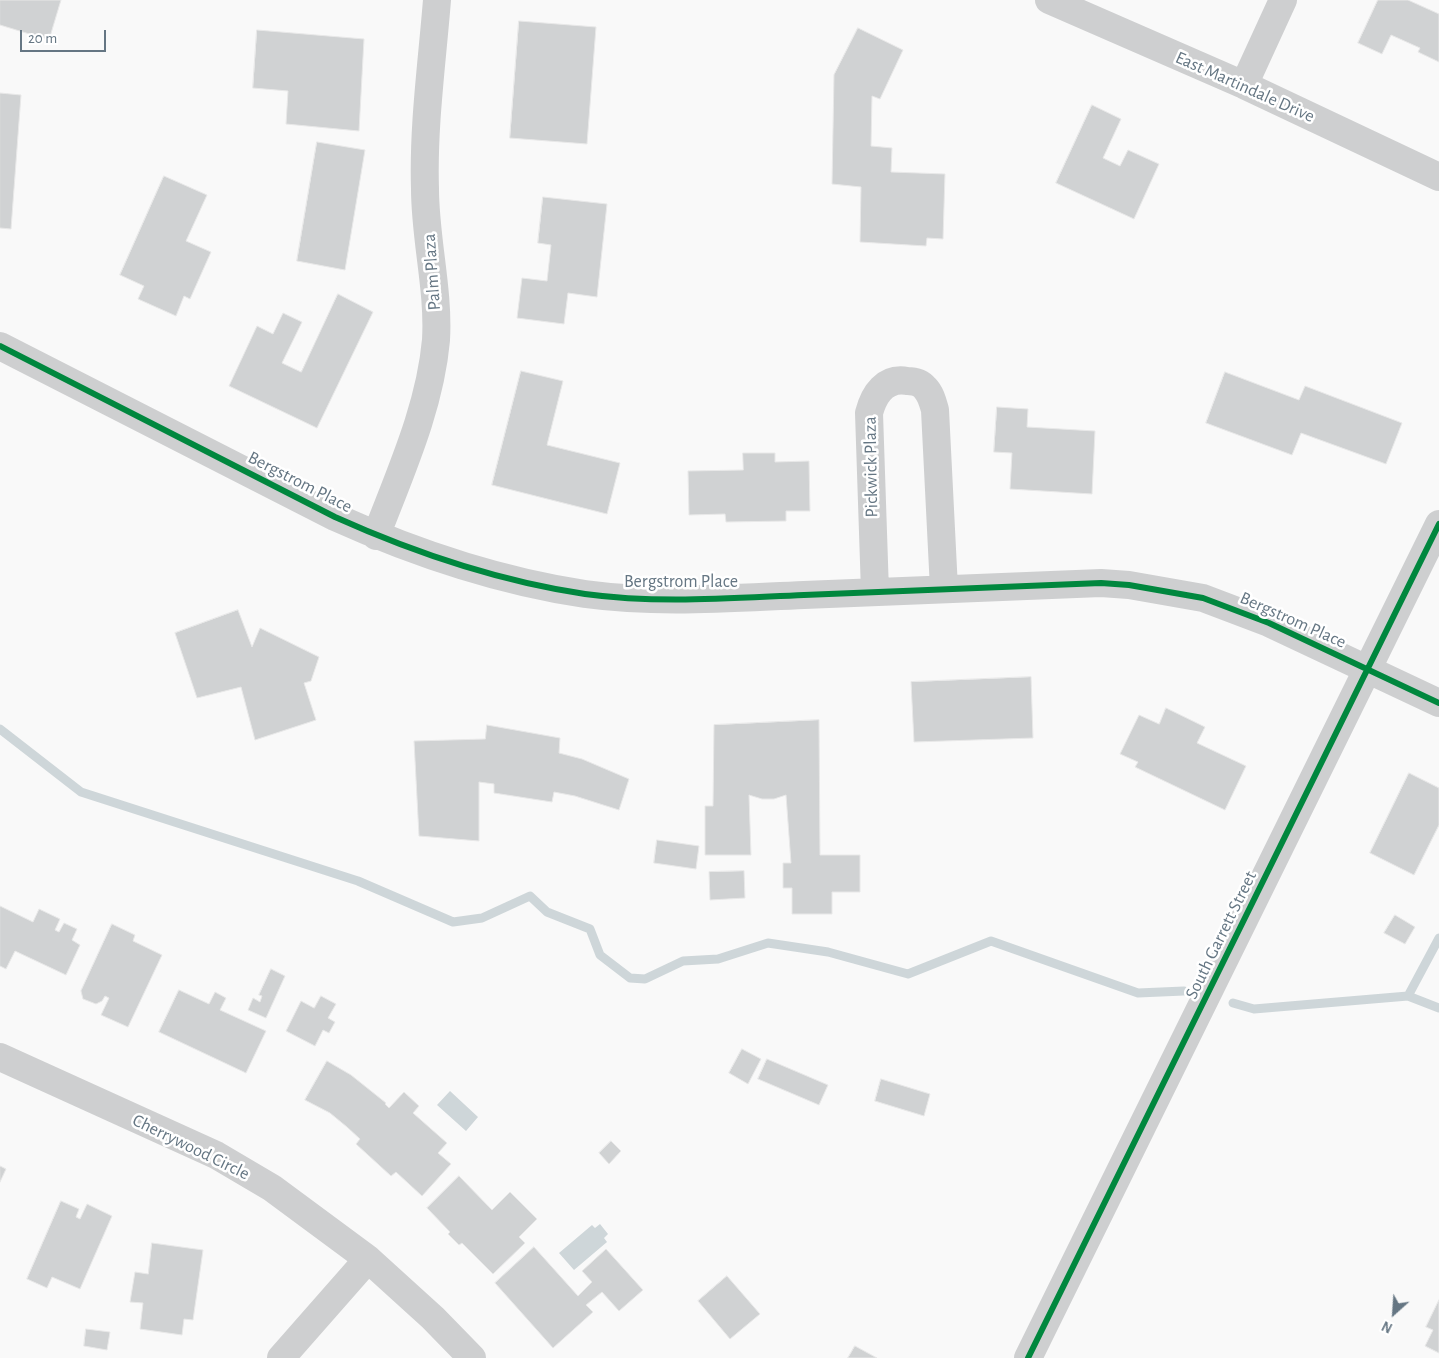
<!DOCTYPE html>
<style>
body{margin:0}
#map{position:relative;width:1439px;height:1358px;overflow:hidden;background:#f9f9f9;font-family:"Alegreya Sans",sans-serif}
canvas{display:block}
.north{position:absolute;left:1369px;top:1288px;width:50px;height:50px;-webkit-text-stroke:4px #fff;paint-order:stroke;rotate:206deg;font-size:14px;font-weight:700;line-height:20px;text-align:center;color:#657683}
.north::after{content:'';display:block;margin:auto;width:18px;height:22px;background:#657683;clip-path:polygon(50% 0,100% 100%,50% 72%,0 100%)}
.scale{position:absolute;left:20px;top:30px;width:86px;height:22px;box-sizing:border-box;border:2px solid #657683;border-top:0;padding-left:6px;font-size:15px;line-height:18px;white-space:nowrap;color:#657683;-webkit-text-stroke:4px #fff;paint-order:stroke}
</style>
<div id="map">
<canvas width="1439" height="1358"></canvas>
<div class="north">N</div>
<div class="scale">20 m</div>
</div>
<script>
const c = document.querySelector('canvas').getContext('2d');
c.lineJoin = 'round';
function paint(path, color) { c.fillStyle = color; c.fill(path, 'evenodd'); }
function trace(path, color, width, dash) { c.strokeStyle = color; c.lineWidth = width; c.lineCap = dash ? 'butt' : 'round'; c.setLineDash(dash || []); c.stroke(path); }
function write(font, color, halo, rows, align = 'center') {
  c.font = font + ' "Alegreya Sans",sans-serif'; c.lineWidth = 5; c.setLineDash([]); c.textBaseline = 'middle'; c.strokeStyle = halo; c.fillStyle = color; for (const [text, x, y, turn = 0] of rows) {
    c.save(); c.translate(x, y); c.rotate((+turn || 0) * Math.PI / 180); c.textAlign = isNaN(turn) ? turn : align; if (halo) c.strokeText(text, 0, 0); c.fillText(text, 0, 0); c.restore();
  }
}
const water = new Path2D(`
 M 450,1091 L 478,1117 L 466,1131 L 437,1105 Z
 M 600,1224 L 608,1234 L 604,1238 L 607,1242 L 574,1270 L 559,1253 L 592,1225 L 595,1228 Z`);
const stream = new Path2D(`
 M 0,729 L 81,792 L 358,881 L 453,922 L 482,918 L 530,896 L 547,912 L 590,929 L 600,955 L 630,978 L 645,979 L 683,961 L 718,959 L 768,943 L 828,952 L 908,974 L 991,941 L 1138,993 L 1184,991
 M 1408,996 L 1439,1008
 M 1233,1003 L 1254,1009 L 1408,996 L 1439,938`);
const building = new Path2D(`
 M 0,0 L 61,0 L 49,40 L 0,25 Z
 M 1378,0 L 1408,0 L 1439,14 L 1439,62 L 1418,52 L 1420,48 L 1391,35 L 1382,54 L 1358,43 Z
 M 519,21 L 596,27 L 587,144 L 510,138 Z
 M 858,28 L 903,50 L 880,99 L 872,96 L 871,146 L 892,148 L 891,172 L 945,174 L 943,239 L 927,238 L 926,246 L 860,242 L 861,187 L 832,184 L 834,75 Z
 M 257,30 L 364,39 L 359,131 L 286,124 L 288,91 L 253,88 Z
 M 0,93 L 21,95 L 11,229 L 0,228 Z
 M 1092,105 L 1121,119 L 1103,158 L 1120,166 L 1128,150 L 1159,164 L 1134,219 L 1056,183 Z
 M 317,142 L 365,150 L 345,270 L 297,261 Z
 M 164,176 L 207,195 L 186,241 L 211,252 L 190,299 L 184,296 L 176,316 L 138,299 L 144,286 L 120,275 Z
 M 543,197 L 607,204 L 597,297 L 568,293 L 564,324 L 517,318 L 522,278 L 547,281 L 551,245 L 538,243 Z
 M 338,294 L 373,312 L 317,428 L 229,386 L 257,326 L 273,334 L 283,313 L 302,322 L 282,363 L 301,372 Z
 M 521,371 L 563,381 L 547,445 L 620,463 L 607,514 L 492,485 Z
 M 1225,372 L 1299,400 L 1305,386 L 1402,423 L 1386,464 L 1301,433 L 1292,455 L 1206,423 Z
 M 997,407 L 1028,409 L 1027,427 L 1095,431 L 1092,494 L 1010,489 L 1012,453 L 994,452 Z
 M 743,453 L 775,453 L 775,462 L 809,461 L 810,511 L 786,511 L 786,521 L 726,522 L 725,514 L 689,515 L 688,471 L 743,470 Z
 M 238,610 L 252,647 L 260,628 L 319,657 L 311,681 L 304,683 L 316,720 L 255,740 L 241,687 L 197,698 L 175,633 Z
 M 1031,677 L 1033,738 L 914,742 L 911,682 Z
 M 1166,708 L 1205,727 L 1197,743 L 1246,766 L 1225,810 L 1135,767 L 1138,762 L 1120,754 L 1139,715 L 1159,724 Z
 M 819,720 L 820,855 L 860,855 L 860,892 L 832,892 L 832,914 L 792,914 L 792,888 L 783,888 L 783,863 L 791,863 L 786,795 L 774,799 L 762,799 L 749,795 L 751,855 L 705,855 L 705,806 L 713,806 L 714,725 Z
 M 487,725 L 560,738 L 559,753 L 582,759 L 629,779 L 619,810 L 575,796 L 554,792 L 552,802 L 494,793 L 494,784 L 479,782 L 479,841 L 419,836 L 414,741 L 485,739 Z
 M 1409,773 L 1439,788 L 1439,825 L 1414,875 L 1370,853 Z
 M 657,840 L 699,846 L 696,869 L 654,863 Z
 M 744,871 L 745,898 L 710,900 L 709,872 Z
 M 0,906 L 33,922 L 39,909 L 60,919 L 55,930 L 59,932 L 64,923 L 77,929 L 72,940 L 80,945 L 66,975 L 15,951 L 6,969 L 0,966 Z
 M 1395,915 L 1415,927 L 1405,944 L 1384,933 Z
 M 112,924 L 135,935 L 133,941 L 162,955 L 128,1027 L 101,1015 L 109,998 L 105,996 L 102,1001 L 96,1004 L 83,999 L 81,991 Z
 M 271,969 L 285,976 L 266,1018 L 248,1010 L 253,998 L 260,1002 L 262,996 L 259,995 Z
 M 179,990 L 209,1004 L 215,992 L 226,998 L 220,1010 L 266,1031 L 246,1073 L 159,1032 Z
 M 321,996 L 336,1004 L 328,1018 L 335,1022 L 329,1033 L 323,1030 L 315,1046 L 286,1031 L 301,1001 L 314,1008 Z
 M 742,1049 L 761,1059 L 748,1084 L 729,1073 Z
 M 767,1059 L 828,1085 L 819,1105 L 758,1079 Z
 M 327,1061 L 351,1075 L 386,1103 L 385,1104 L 389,1108 L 404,1092 L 419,1106 L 413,1113 L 447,1143 L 438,1153 L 451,1164 L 422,1196 L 396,1172 L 391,1176 L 356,1144 L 360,1139 L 347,1127 L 330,1113 L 305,1100 Z
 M 881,1079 L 930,1094 L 924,1116 L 875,1101 Z
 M 611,1141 L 621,1151 L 609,1164 L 599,1153 Z
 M 0,1166 L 6,1169 L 0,1182 Z
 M 459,1176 L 492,1210 L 510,1192 L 537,1219 L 519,1237 L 525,1243 L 493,1274 L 462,1243 L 459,1245 L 448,1234 L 450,1232 L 427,1208 Z
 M 61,1201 L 79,1209 L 76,1217 L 80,1219 L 87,1204 L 112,1216 L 80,1289 L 52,1277 L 47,1288 L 27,1279 Z
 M 152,1243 L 203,1250 L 193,1320 L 184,1319 L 182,1335 L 140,1329 L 143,1303 L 130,1302 L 135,1272 L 148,1274 Z
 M 534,1247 L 578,1296 L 592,1282 L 582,1271 L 606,1249 L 643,1290 L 619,1311 L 602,1292 L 586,1305 L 593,1312 L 553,1348 L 495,1283 Z
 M 727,1276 L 760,1314 L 730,1339 L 698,1301 Z
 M 1439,1300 L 1439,1353 L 1425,1346 L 1433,1330 L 1426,1327 Z
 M 86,1329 L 110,1332 L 107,1350 L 84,1346 Z
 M 855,1346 L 877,1358 L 848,1358 Z`);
const street = new Path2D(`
 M 1049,0 L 1244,85 L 1439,177
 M 1244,85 L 1283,0
 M 0,346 L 335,517 C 415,553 498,581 585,594 C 658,604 731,598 804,595 C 903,591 1002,587 1101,583 L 1129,585 L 1203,598 L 1269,623 L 1439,703
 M 376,536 C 400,473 430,408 436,340 C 439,290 425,239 425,189 C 423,126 432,63 437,0
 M 875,592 L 869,413 C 874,394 885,377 907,381 C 914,381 921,383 925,388 C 931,394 933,403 935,410 L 944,589
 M 0,1057 L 216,1155 L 272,1188 L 368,1259 L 433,1318 L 472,1358
 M 281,1358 L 368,1259
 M 1028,1358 L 1439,524`);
const cycleway = new Path2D(`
 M 0,346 L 335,517 C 415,553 498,581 585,594 C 658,604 731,598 804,595 C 903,591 1002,587 1101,583 L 1129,585 L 1203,598 L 1269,623 L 1439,703
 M 1028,1358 L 1439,524`);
const streetNames = [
 ["East Martindale Drive",1245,87,24],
 ["Palm Plaza",432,272,-94],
 ["Pickwick Plaza",871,467,-91],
 ["Bergstrom Place",300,482,27],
 ["Bergstrom Place",681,582],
 ["Bergstrom Place",1293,620,24],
 ["South Garrett Street",1221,935,-64],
 ["Cherrywood Circle",191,1147,26]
];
paint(water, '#ced6d9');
trace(stream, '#ced6d9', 9);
paint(building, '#d0d2d3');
trace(building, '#e8e8e8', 1);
trace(street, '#cecfd0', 28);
trace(cycleway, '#00873e', 6);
write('18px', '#657683', '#fff', streetNames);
</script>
